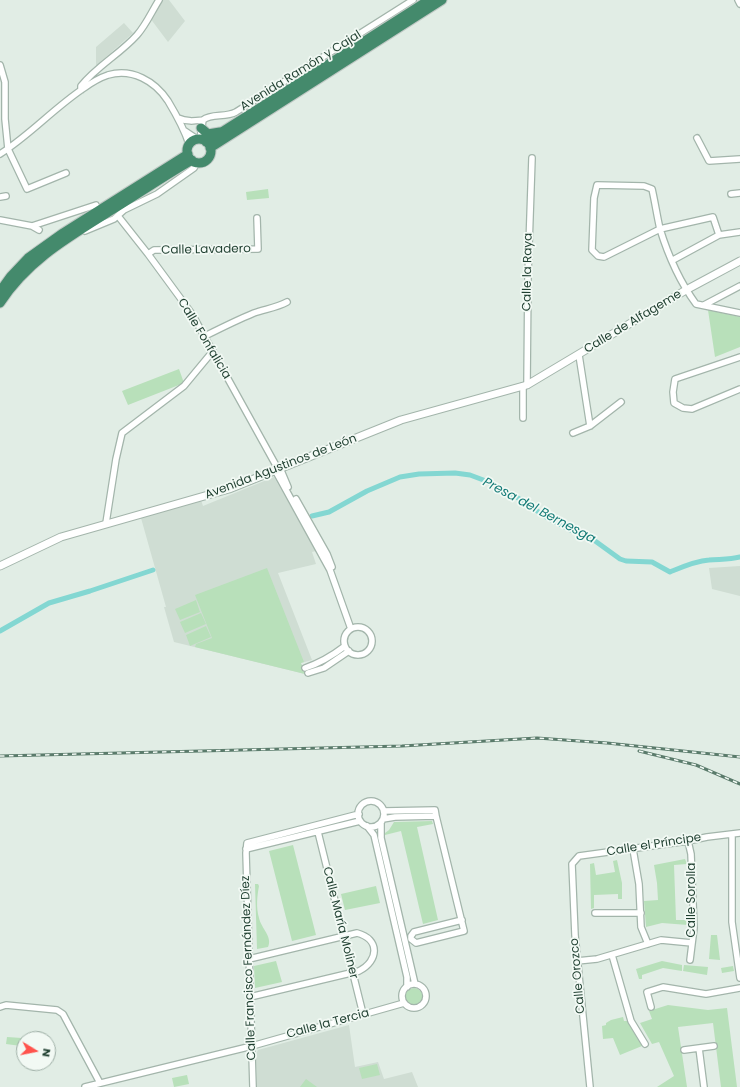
<!DOCTYPE html>
<meta charset="utf-8">
<style>
body{margin:0}
#map{position:relative;width:740px;height:1087px;overflow:hidden;background:#e1ede5;font-family:Poppins,sans-serif}
canvas{display:block}
.north{position:absolute;left:16px;top:1031px;width:40px;height:40px;box-sizing:border-box;background:#f2f9f4;border:1px solid #9eafa6;border-radius:50%;rotate:100deg;font-size:11px;font-weight:700;line-height:16px;text-align:center;color:#1f3f30}
.north::after{content:'';display:block;margin:auto;width:14px;height:18px;background:#ff534d;clip-path:polygon(50% 0,100% 100%,50% 72%,0 100%)}
</style>
<div id="map">
<canvas width="740" height="1087"></canvas>
<div class="north">N</div>
</div>
<script>
const c = document.querySelector('canvas').getContext('2d');
c.lineJoin = 'round';
function paint(path, color) { c.fillStyle = color; c.fill(path, 'evenodd'); }
function trace(path, color, width, dash) { c.strokeStyle = color; c.lineWidth = width; c.lineCap = dash ? 'butt' : 'round'; c.setLineDash(dash || []); c.stroke(path); }
function write(font, color, halo, rows, align = 'center') {
  c.font = font + ' Poppins,sans-serif'; c.lineWidth = 3.5; c.setLineDash([]); c.textBaseline = 'middle'; c.strokeStyle = halo; c.fillStyle = color; for (const [text, x, y, turn = 0] of rows) {
    c.save(); c.translate(x, y); c.rotate((+turn || 0) * Math.PI / 180); c.textAlign = isNaN(turn) ? turn : align; if (halo) c.strokeText(text, 0, 0); c.fillText(text, 0, 0); c.restore();
  }
}
const built = new Path2D(`
 M 162,0 L 169,0 L 185,21 L 168,42 L 150,18 Z
 M 124,23 L 133,33 L 96,66 L 96,47 Z
 M 274,477 L 316,551 L 312,552 L 316,564 L 278,573 L 312,660 L 301,663 L 305,674 L 174,642 L 164,607 L 166,607 L 141,518 L 201,500 L 203,506 Z
 M 740,566 L 740,596 L 712,589 L 709,568 Z
 M 349,1025 L 355,1067 L 378,1062 L 384,1079 L 412,1072 L 418,1087 L 257,1087 L 256,1054 L 258,1050 Z`);
const green = new Path2D(`
 M 268,189 L 269,198 L 247,200 L 246,192 Z
 M 708,310 L 740,317 L 740,347 L 715,357 Z
 M 179,369 L 184,383 L 128,405 L 122,391 Z
 M 267,568 L 304,662 L 301,663 L 305,674 L 195,647 L 196,644 L 212,638 L 195,595 Z
 M 196,600 L 200,612 L 180,620 L 175,609 Z
 M 201,613 L 206,624 L 185,633 L 180,622 Z
 M 206,626 L 211,637 L 190,646 L 186,635 Z
 M 432,821 L 433,824 L 417,827 L 438,920 L 423,924 L 401,831 L 385,835 L 385,833 L 389,830 L 394,822 Z
 M 293,845 L 316,935 L 292,941 L 269,851 Z
 M 685,859 L 687,864 L 674,865 L 676,920 L 688,920 L 688,925 L 662,923 L 646,927 L 644,901 L 658,900 L 657,883 L 654,865 Z
 M 617,860 L 622,883 L 622,899 L 618,899 L 618,894 L 594,895 L 594,908 L 591,909 L 590,864 L 594,863 L 596,875 L 615,872 L 613,861 Z
 M 255,884 L 258,884 L 259,886 C 257,897 256,907 259,918 C 261,928 273,937 268,947 L 257,949 Z
 M 376,886 L 380,903 L 345,910 L 341,894 Z
 M 711,935 L 717,935 L 720,960 L 709,959 Z
 M 276,961 L 282,982 L 255,988 L 254,966 Z
 M 662,961 L 682,965 L 682,971 L 663,968 L 642,975 L 642,979 L 639,979 L 636,969 Z
 M 684,965 L 708,967 L 707,975 L 683,971 Z
 M 733,966 L 734,971 L 722,973 L 721,968 Z
 M405 997a9 9 0 1 1 18 0a9 9 0 1 1-18 0Z
 M 668,1005 L 708,1010 L 727,1008 L 737,1087 L 721,1087 L 713,1023 L 678,1027 L 687,1087 L 657,1087 L 674,1076 L 659,1042 L 652,1044 L 640,1023 L 652,1019 L 649,1011 Z
 M 623,1017 L 624,1021 L 627,1021 L 642,1046 L 620,1055 L 613,1038 L 603,1039 L 602,1026 L 606,1025 L 606,1023 L 611,1020 Z
 M 7,1037 L 22,1038 L 21,1046 L 6,1044 Z
 M 377,1064 L 380,1075 L 362,1079 L 359,1068 Z
 M 187,1075 L 189,1084 L 174,1087 L 172,1078 Z
 M 306,1079 L 317,1087 L 300,1087 Z`);
const canal = new Path2D(`
 M 312,516 L 329,512 L 367,491 L 400,477 L 419,474 L 455,473 L 470,475 L 486,481 L 518,498 L 546,517 L 582,536 L 591,538 L 620,559 L 626,561 L 652,562 L 670,572 C 682,567 695,561 709,560 C 719,559 730,560 740,557
 M 0,631 L 49,603 L 90,591 L 153,570`);
const minor = new Path2D(`
 M 738,0 L 740,4
 M 0,65 L 5,82 L 5,119 L 8,149 L 27,189 L 66,173
 M 81,90 L 81,86 C 97,66 120,54 137,35 C 146,25 152,11 159,0
 M 178,118 C 187,122 194,121 203,120
 M 185,131 L 197,139
 M 697,138 L 709,161 L 740,159
 M 200,139 L 203,120 C 212,113 225,118 236,112 L 413,0
 M 0,154 C 30,135 54,108 84,88 C 91,83 99,78 108,75 C 132,68 155,81 168,101 C 177,116 184,128 189,144
 M 731,194 L 740,193
 M 0,197 L 6,196
 M 118,216 L 148,254 L 192,314 L 278,469
 M 0,220 L 32,226 L 39,230
 M 32,226 L 96,205
 M 85,231 L 114,219 L 124,210 L 157,194 L 194,168 L 197,162
 M 719,235 L 713,217 L 660,229 L 604,257 L 598,256 L 592,250 L 594,198 L 597,185 L 644,186 L 652,189 C 655,202 657,216 660,229 C 668,255 680,282 696,304 L 740,313
 M 148,254 L 154,250 L 258,249 L 257,218
 M 673,260 L 719,235 L 740,232
 M 704,305 L 740,286
 M 205,336 C 221,328 237,320 254,313 C 265,309 276,308 287,302
 M 579,355 L 590,426
 M 740,357 L 675,379 L 673,392 L 674,403 L 683,408 L 692,409 L 740,389
 M 527,385 L 528,275 L 532,158
 M 523,386 L 523,418
 M 573,433 L 590,426 L 621,402
 M 280,468 L 288,487
 M 275,470 L 330,570 L 351,629
 M 296,499 L 327,554 L 332,567
 M 106,523 L 116,459 L 122,433 L 184,386 L 213,351
 M344 641a14 14 0 1 1 28 0a14 14 0 1 1-28 0Z
 M 305,668 C 320,663 332,656 345,646
 M 308,673 L 324,668 L 349,651
 M358 814a13 13 0 1 1 26 0a13 13 0 1 1-26 0Z
 M 436,816 L 464,931 L 416,943 L 411,939 L 411,936 L 414,932 L 462,920
 M 383,819 L 395,817 L 436,816 L 435,810 L 384,811
 M 381,824 L 381,838 L 415,984
 M 367,826 L 374,835 L 407,977 L 407,987
 M 318,832 L 363,1014
 M 732,834 L 732,922 L 740,978
 M 688,841 L 691,854 L 694,928 L 690,960
 M 246,849 L 360,821
 M 633,849 L 639,884 L 641,927 L 648,944
 M 595,913 L 641,913
 M 612,955 L 631,1021 L 645,1044
 M 249,959 L 357,933 C 380,939 379,961 359,971 L 250,997
 M 577,961 L 597,959 L 661,940 L 692,943
 M402 996a12 12 0 1 1 24 0a12 12 0 1 1-24 0Z
 M 0,1007 L 6,1005 L 57,1010 L 63,1014 L 100,1083
 M 651,1007 L 647,992 L 663,987 L 706,994 L 740,988
 M 699,1048 L 704,1087
 M 684,1050 L 714,1046
 M 85,1087 L 252,1046 L 404,1003
 M 253,1087 L 246,853 L 247,843 L 359,814
 M 590,1087 L 575,935 L 572,864 L 579,856 L 688,841 L 707,837 L 740,833`);
const tertiary = new Path2D(`
 M 0,566 L 61,537 L 229,489 L 401,420 L 527,385 L 686,290 L 740,261`);
const trunk = new Path2D(`
 M 201,128 L 208,134 L 220,132
 M187 151a12 12 0 1 1 24 0a12 12 0 1 1-24 0Z
 M 206,142 L 429,0
 M 210,148 L 442,0
 M 0,291 L 11,276 L 28,258 L 63,233 L 188,154
 M 0,303 C 28,260 69,237 112,210 C 138,194 164,176 192,160`);
const rail = new Path2D(`
 M 639,751 L 696,765 L 740,784
 M 0,756 L 402,746 L 537,738 L 607,743 L 740,757`);
const streetNames = [
 ["Avenida Ramón y Cajal",301,71,-32],
 ["Calle Lavadero",206,250,-1],
 ["Calle la Raya",528,272,-89],
 ["Calle de Alfageme",633,322,-31],
 ["Calle Fonfalicia",204,339,59],
 ["Avenida Agustinos de León",281,467,-21],
 ["Calle el Príncipe",654,845,-9],
 ["Calle Sorolla",692,900,-90],
 ["Calle María Moliner",340,923,76],
 ["Calle Francisco Fernández Díez",249,968,-92],
 ["Calle Orozco",578,976,-95],
 ["Calle la Tercia",328,1024,-15]
];
const waterNames = [
 ["Presa del Bernesga",539,511,28]
];
paint(built, '#cfddd3');
paint(green, '#b8e0ba');
trace(canal, '#83d7d2', 5);
trace(minor, '#a3b5ab', 8);
trace(tertiary, '#a3b5ab', 9);
trace(trunk, '#c0c9c5', 11);
trace(minor, '#fff', 5.5);
trace(tertiary, '#fff', 7);
trace(trunk, '#448a6c', 9);
trace(rail, '#5a7b6b', 3);
trace(rail, '#f2f9f4', 1.5, [4.5]);
write('12px', '#1f3f30', '#f2f9f4', streetNames);
write('italic 13px', '#147b77', '#f2f9f4', waterNames);
</script>
